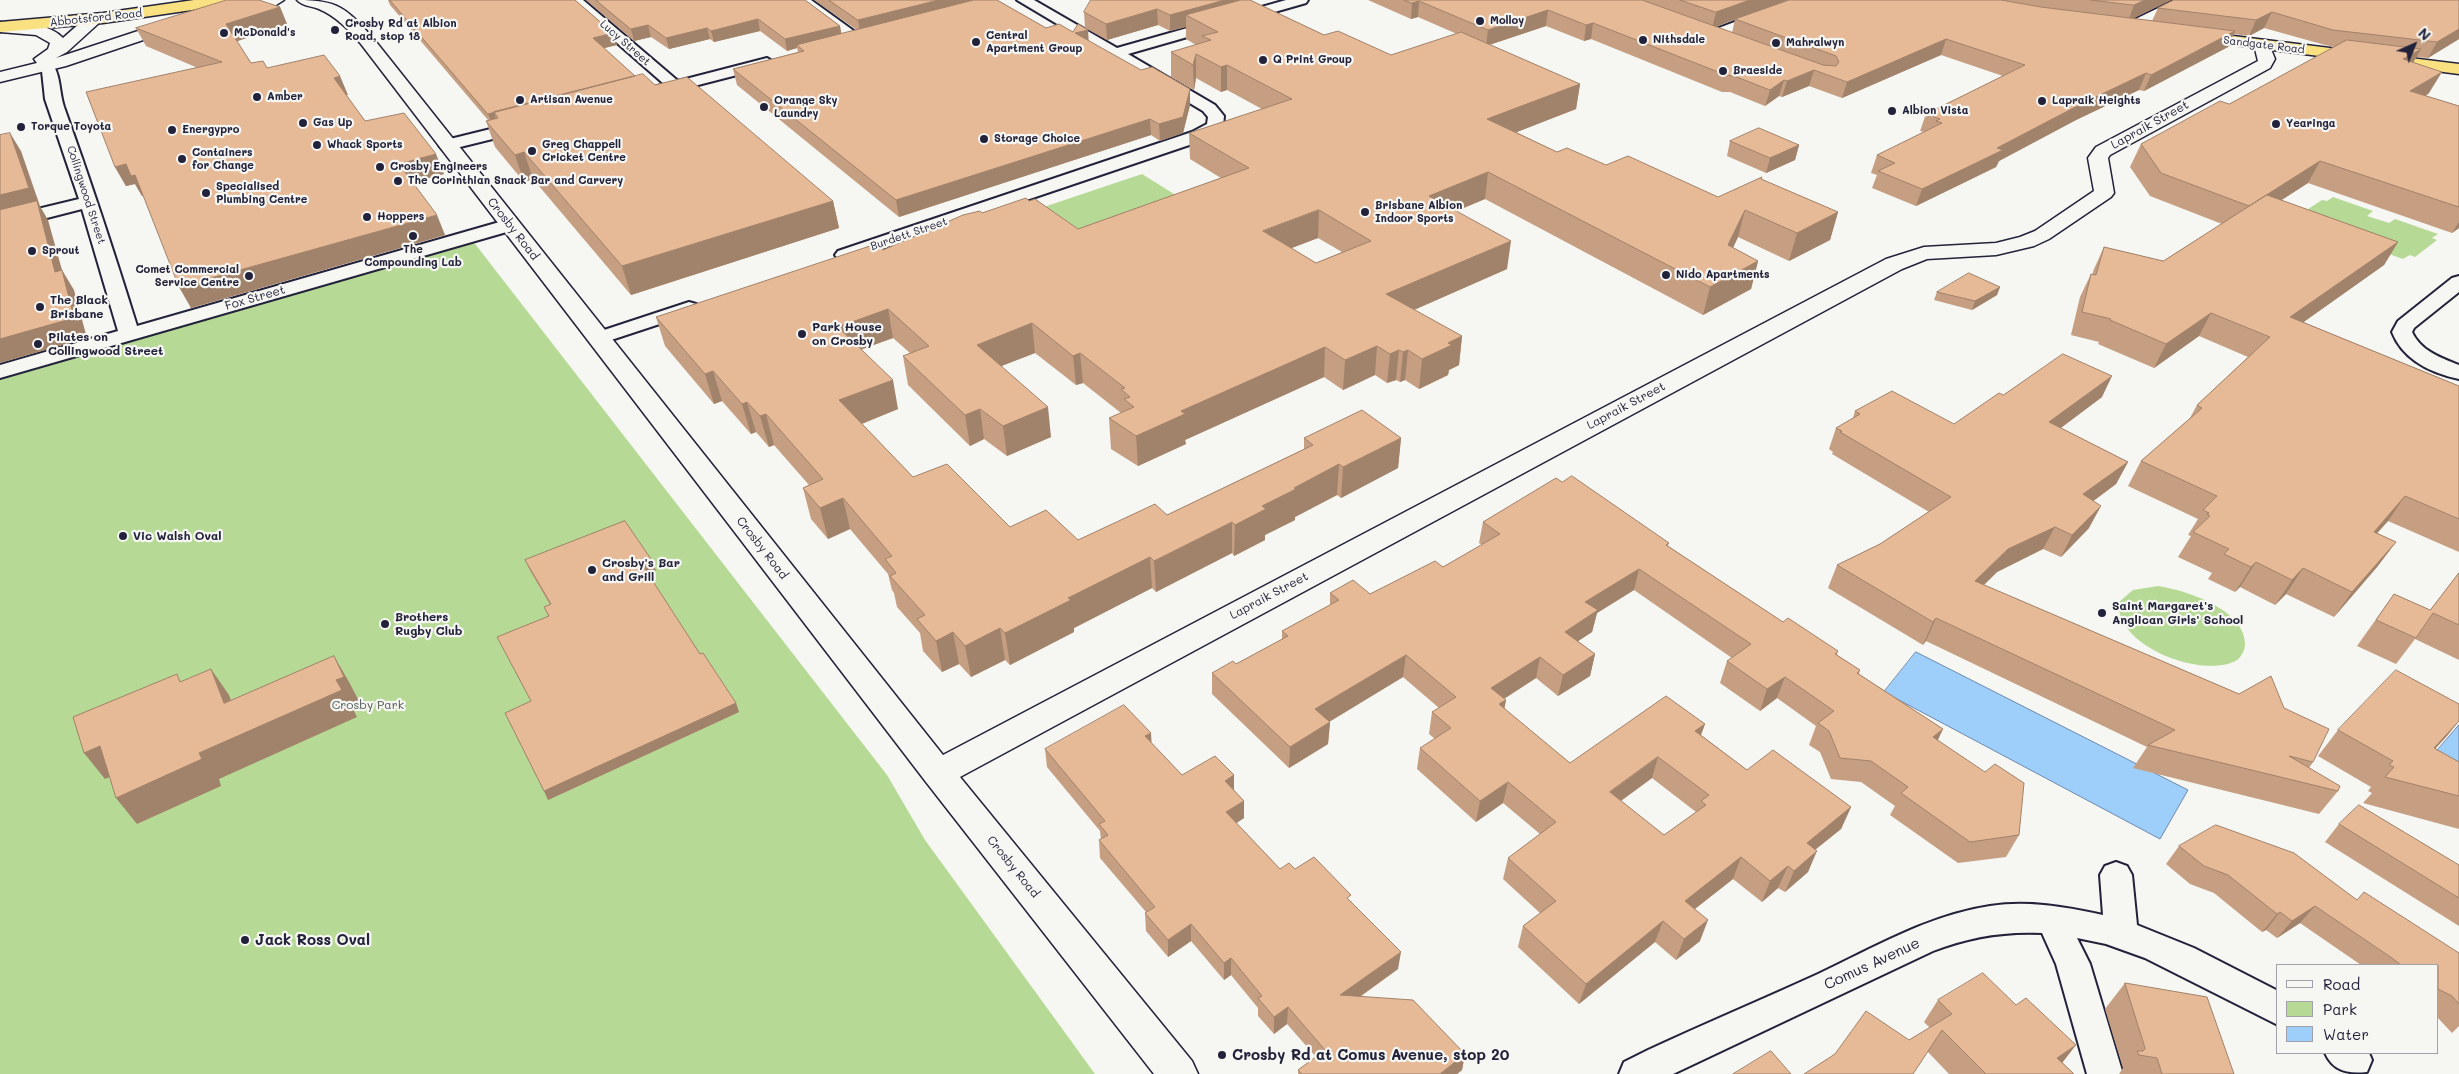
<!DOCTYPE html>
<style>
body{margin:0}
#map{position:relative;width:2459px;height:1074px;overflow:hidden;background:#f6f6f2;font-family:Mali,sans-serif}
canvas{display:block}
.legend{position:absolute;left:2276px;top:964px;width:162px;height:90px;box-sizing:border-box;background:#f6f6f2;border:1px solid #a1a1a9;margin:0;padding:6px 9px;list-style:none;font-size:15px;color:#22223b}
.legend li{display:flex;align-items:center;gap:10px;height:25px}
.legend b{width:25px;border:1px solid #a1a1a9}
.north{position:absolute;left:2389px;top:20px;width:50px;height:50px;-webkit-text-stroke:4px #f6f6f2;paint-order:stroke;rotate:44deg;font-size:14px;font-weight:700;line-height:20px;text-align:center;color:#22223b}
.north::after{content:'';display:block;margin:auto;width:18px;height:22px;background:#22223b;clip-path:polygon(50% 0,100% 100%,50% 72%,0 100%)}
</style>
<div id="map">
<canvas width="2459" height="1074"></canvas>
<ul class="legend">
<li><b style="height:6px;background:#f6f6f2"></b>Road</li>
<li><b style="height:14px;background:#b6da95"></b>Park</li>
<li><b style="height:14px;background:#9ecefa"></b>Water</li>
</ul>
<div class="north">N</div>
</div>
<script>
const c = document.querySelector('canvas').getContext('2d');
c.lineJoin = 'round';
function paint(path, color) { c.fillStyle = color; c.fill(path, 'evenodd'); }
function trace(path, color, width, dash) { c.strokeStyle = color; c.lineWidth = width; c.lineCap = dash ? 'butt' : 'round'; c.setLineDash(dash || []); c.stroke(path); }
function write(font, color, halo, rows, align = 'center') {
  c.font = font + ' Mali,sans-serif'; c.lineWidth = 4.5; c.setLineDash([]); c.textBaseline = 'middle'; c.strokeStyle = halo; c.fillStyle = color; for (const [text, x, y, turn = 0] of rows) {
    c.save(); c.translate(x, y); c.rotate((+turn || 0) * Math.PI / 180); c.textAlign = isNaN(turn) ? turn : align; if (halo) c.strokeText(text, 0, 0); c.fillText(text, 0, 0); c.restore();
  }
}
const green = new Path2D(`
 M 1142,174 L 1203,212 L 1081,256 L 1023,214 Z
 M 2333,197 L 2373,211 L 2367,216 L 2389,223 L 2395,219 L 2438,234 L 2432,238 L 2437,240 L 2415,257 L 2410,255 L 2403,259 L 2361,244 L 2299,215 L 2322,200 L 2327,201 Z
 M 472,240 L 887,775 L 925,840 L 1095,1074 L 0,1074 L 0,380 Z
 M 2158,586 C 2185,590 2245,609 2245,644 C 2245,650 2242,656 2237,660 C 2204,680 2114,646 2119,602 L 2133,590 Z`);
const water = new Path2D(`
 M 1916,652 L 2188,790 L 2160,839 L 1884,692 Z
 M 2459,725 L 2459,800 L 2416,775 Z`);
const street = new Path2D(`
 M 568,0 L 583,0 L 678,81 L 767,58 L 775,63 L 772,66 L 667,93 L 655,93 L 653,90 L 655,87 L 664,84 Z
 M 795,0 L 811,0 L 865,39 L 858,43 L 853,42 Z
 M 1017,0 L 1034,0 L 1117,48 L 1286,0 L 1308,0 L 1306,3 L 1128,54 L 1215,105 L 1224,116 L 1223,126 L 1204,140 L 852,259 L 838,259 L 835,255 L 838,251 L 1192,132 L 1207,124 L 1208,117 L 1203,111 Z
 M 1793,0 L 1813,0 L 1811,3 L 1718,38 L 1713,39 L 1706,35 L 1708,32 Z
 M 2175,0 L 2193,0 L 2133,31 L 2128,32 L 2121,28 L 2123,25 Z
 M 47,61 L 52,63 C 61,76 59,92 64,107 C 90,179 114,252 137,326 L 503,221 L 517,221 L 519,225 L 517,229 L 0,378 L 0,365 L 118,331 L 82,209 L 0,230 L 0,218 L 79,199 L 45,99 L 42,71 L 39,66 Z
 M 523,121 L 529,122 L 531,126 L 529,130 L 448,150 L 442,149 L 439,145 L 442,141 Z
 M 2459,276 L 2459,292 L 2414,328 L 2412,332 C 2421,351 2441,358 2459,365 L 2459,379 C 2431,373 2403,360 2392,332 L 2398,321 L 2452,278 Z
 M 689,302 L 696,304 L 699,308 L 696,312 L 599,344 L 592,342 L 589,338 L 592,334 Z
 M 2116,862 L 2127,866 L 2132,875 L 2137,925 L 2194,948 L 2278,991 L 2278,1025 L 2145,958 L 2106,944 L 2077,938 L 2090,964 L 2123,1074 L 2087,1074 L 2056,964 L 2042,933 C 2003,931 1969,937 1933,951 L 1673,1074 L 1619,1074 L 1624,1062 L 1648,1050 C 1704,1024 1761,1000 1818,974 C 1873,948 1929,915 1990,906 C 2028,900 2066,907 2103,915 L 2100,875 L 2105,866 Z
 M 2325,1053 L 2369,1053 L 2372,1060 L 2367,1072 C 2347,1074 2333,1071 2325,1053 Z`);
const secondary = new Path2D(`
 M 224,0 L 284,0 L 276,5 L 244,6 L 66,66 L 0,82 L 0,72 L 37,63 L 34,59 L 48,49 L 50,43 L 36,35 L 0,32 L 0,22 C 20,24 48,22 63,38 L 88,16 L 100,16 L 102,19 L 100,22 L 67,52 L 56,58 L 223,3 Z
 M 297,0 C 338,0 346,8 373,38 L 943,755 L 1886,259 L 1924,247 L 1996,243 L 2020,237 L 2035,231 L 2094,191 L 2088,158 L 2096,147 L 2258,61 L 2254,45 L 2256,42 L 2268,42 L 2275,59 L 2270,68 L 2110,155 L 2108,158 L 2114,193 L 2111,197 L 2049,239 L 2034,246 L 1996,255 L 1927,259 L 1902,269 L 960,777 L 1192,1061 L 1198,1074 L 1154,1074 L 926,782 L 361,44 C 349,30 336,16 319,9 C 312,6 302,6 297,0 Z`);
const highway = new Path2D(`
 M 194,0 L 234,0 L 226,5 L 103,23 L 0,32 L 0,22 L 103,13 Z
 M 2193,31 L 2459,64 L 2459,74 L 2187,39 L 2185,36 L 2187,33 Z`);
const wall = new Path2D(`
 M 388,0 L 575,0 L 613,33 L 617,45 L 604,48 L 635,76 L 655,85 L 833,201 L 839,228 L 631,295 L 533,179 L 524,182 L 495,147 L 486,121 L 488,120 L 390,5 Z
 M 586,0 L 805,0 L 840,26 L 841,34 L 857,30 L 814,0 L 997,0 L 1046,28 L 1073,32 L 1088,30 L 1088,41 L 1190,105 L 1183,133 L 1160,141 L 1151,135 L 899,217 L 737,85 L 733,69 L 798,52 L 797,48 L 787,51 L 760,31 L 714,42 L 710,39 L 669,49 L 651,37 L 634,41 Z
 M 1250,0 L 1324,35 L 1391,55 L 1457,34 L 1418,17 L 1411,19 L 1368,0 L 1786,0 L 1785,1 L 1746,15 L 1789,0 L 2171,0 L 2132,19 L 2152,21 L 2158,8 L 2459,0 L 2459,39 L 2428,58 L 2416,57 L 2413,62 L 2429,93 L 2426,96 L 2459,106 L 2459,228 L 2452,233 L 2308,183 L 2281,200 L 2398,242 L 2384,265 L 2303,322 L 2459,386 L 2459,552 L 2388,521 L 2377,533 L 2396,542 L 2377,567 L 2334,617 L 2286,594 L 2275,605 L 2240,587 L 2235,592 L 2208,579 L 2212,573 L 2178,557 L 2191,536 L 2188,535 L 2198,519 L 2128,486 L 2141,461 L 2190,418 L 2197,405 L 2248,357 L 2199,336 L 2154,368 L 2098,344 L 2099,342 L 2071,335 L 2080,297 L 2091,274 L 2092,275 L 2094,269 L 2104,247 L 2163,261 L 2222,224 L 2150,196 L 2130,167 L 2141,144 L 2229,104 L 2335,47 L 2325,45 L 2264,28 L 2249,36 L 2234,34 L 2228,47 L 2144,91 L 2139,90 L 2076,120 L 1999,161 L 1996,167 L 1916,206 L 1872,188 L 1877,175 L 1871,173 L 1877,155 L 1924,132 L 1920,131 L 1926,114 L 2003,76 L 1941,55 L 1842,98 L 1809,86 L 1782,97 L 1779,96 L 1765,106 L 1730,92 L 1722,92 L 1591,39 L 1584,41 L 1546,26 L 1489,45 L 1580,84 L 1576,109 L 1516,132 L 1557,152 L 1718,197 L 1761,179 L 1838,212 L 1830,240 L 1789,261 L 1738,237 L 1733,248 L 1758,261 L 1751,289 L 1703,315 L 1485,199 L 1457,211 L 1507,269 L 1414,310 L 1462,336 L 1459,365 L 1449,370 L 1448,375 L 1419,389 L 1405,380 L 1400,382 L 1396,380 L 1387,383 L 1375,375 L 1343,390 L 1324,377 L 1185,440 L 1186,444 L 1138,466 L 1111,449 L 1109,418 L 1121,413 L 1083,383 L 1076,385 L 1035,353 L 1001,366 L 1051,437 L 1007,456 L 984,439 L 970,446 L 908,385 L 903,356 L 910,353 L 893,338 L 861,349 L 898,409 L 862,424 L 913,477 L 1010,527 L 1078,540 L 1167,515 L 1304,449 L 1304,438 L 1401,438 L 1398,468 L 1341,498 L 1337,495 L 1295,517 L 1295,520 L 1265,535 L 1265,540 L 1234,556 L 1232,553 L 1156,592 L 1152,588 L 1074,628 L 1074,632 L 1010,665 L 1005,660 L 971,677 L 959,664 L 942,672 L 923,651 L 920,633 L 897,607 L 894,593 L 892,590 L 888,574 L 850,529 L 828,539 L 811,519 L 803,488 L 809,485 L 774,445 L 769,447 L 756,432 L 751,434 L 722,401 L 714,404 L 665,346 L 656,317 L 883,250 L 982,213 L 1029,201 L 1078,229 L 1221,178 L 1190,159 L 1189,133 L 1262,109 L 1227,90 L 1221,92 L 1196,78 L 1194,90 L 1171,77 L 1171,52 L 1196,45 L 1186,39 L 1186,27 L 1170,31 L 1158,25 L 1107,40 L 1085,28 L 1084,12 ZM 1735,19 L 1732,33 L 1716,27 ZM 1318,238 L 1342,252 L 1316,263 L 1291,248 Z
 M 280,7 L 287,24 L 237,41 L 251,63 L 267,68 L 348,95 L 346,95 L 365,121 L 444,174 L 413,182 L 445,235 L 191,308 L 143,195 L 142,196 L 135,184 L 126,186 L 115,167 L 198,68 L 146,46 L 136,28 Z
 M 1730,141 L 1799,145 L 1795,160 L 1766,173 L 1727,156 Z
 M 2000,287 L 1997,295 L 1972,310 L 1934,300 L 1937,292 Z
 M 2003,395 L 2102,397 L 2061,428 L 2128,462 L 2116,484 L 2093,501 L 2089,528 L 2061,557 L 2043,549 L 1997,572 L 1984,585 L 2239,694 L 2284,708 L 2313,762 L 2309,768 L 2338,791 L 2319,814 L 2133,768 L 2147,747 L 1926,641 L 1923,645 L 1828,588 L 1837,565 L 1880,544 L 1929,512 L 1832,454 L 1833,452 L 1829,449 L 1836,428 L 1853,418 L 1855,411 L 1954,424 Z
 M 1562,482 L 1669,543 L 1668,546 L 1783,622 L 1838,651 L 1837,655 L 1860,670 L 1859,674 L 1943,729 L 1938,740 L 2019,835 L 2006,857 L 1958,863 L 1890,815 L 1895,806 L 1861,782 L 1831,779 L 1820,752 L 1809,745 L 1816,726 L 1777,698 L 1760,711 L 1720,683 L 1727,661 L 1732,658 L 1634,590 L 1597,613 L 1592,632 L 1578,641 L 1595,654 L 1590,676 L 1558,696 L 1536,678 L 1504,699 L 1506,700 L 1504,709 L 1570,763 L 1705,724 L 1701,735 L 1747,770 L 1851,807 L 1841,829 L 1815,850 L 1808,872 L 1785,892 L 1778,888 L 1762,902 L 1733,879 L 1695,909 L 1700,941 L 1676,960 L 1655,942 L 1579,1004 L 1518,947 L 1523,926 L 1540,913 L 1503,879 L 1508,858 L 1540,834 L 1503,803 L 1476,822 L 1417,769 L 1420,748 L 1435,739 L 1429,734 L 1432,712 L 1439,708 L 1403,677 L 1329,722 L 1330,722 L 1328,744 L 1289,768 L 1212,694 L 1212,673 L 1236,664 L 1282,639 L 1282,631 L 1330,605 L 1330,593 L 1370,594 L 1443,567 L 1482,545 L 1479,543 L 1483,522 ZM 1652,778 L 1696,812 L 1664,835 L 1621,801 Z
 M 525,560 L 656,571 L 648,575 L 700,654 L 736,703 L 739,712 L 548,800 L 530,702 L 548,616 L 544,607 L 550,605 L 529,569 Z
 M 2459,573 L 2459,660 L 2415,639 L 2396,664 L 2357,646 L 2394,594 L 2430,610 Z
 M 2459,704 L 2459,721 L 2435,749 L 2459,762 L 2459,829 L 2363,803 L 2372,793 L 2368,791 L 2371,787 L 2318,756 L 2338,730 Z
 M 1151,733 L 1151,743 L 1182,775 L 1234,775 L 1234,790 L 1244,801 L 1244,818 L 1236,823 L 1280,869 L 1295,869 L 1351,901 L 1398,969 L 1360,997 L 1465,1054 L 1462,1070 L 1457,1074 L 1298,1074 L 1298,1070 L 1316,1057 L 1287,1024 L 1274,1034 L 1258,1016 L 1258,1008 L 1231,975 L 1224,980 L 1191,941 L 1168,957 L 1146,931 L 1145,913 L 1146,912 L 1100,858 L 1099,840 L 1101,839 L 1100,831 L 1047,767 L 1045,749 Z
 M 2339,824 L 2459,865 L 2459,926 L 2325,842 Z
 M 2179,846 L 2357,900 L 2459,953 L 2459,1026 L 2452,1033 L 2438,1018 L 2438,965 L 2361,965 L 2300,923 L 2277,938 L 2266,930 L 2262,932 L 2214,893 L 2190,884 L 2166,864 Z
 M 2125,983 L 2234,1074 L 2119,1074 L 2123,1068 L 2105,1009 Z
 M 1938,1000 L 2063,1063 L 2074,1074 L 1949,1074 L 1928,1052 L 1909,1040 L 1930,1028 L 1924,1022 Z`);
const shadedWall = new Path2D(`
 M 939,0 L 984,0 L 860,32 L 858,20 Z
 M 1218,0 L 1247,0 L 1186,15 L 1186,27 L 1170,31 L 1170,15 Z
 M 1750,0 L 1786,0 L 1785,1 L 1712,28 L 1716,12 Z
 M 2145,0 L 2171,0 L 2128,21 L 2134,5 Z
 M 1419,1 L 1418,17 L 1411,19 L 1412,3 Z
 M 280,7 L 287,24 L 235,42 L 226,24 Z
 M 1157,9 L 1158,25 L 1107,40 L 1106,24 Z
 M 1548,10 L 1546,26 L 1486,46 L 1488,30 Z
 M 2272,12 L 2264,28 L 2249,36 L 2256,20 Z
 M 758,19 L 760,31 L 714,42 L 711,31 Z
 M 1593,23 L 1591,39 L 1584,41 L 1586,25 Z
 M 648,25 L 651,37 L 634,41 L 631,29 Z
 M 840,26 L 842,37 L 797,45 L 797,48 L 787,51 L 785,39 Z
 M 707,28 L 710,39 L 669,49 L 666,38 Z
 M 2459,29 L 2459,39 L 2428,58 L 2437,42 Z
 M 1088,30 L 1089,45 L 1075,33 Z
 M 2235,31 L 2228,47 L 2144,91 L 2151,75 Z
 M 613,33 L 617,45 L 596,50 L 593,38 Z
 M 1946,39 L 1941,55 L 1842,98 L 1847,82 Z
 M 2421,49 L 2409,70 L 2403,59 Z
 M 1196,54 L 1196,78 L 1194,90 L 1193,65 Z
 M 1227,65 L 1227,90 L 1221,92 L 1221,67 Z
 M 1814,70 L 1809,86 L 1782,97 L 1787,81 Z
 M 2442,72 L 2429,93 L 2398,113 L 2410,91 Z
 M 2146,73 L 2139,90 L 2076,120 L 1999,161 L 1996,167 L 1916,206 L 1922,189 L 1997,148 L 2083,103 Z
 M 340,76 L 348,95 L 342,96 L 334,78 Z
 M 1784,80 L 1779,96 L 1765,106 L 1770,90 Z
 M 1580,84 L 1576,109 L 1484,145 L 1487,119 Z
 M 1190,89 L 1190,105 L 1183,133 L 1160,141 L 1159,124 Z
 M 494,112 L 498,125 L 493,126 L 488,114 Z
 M 1150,119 L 1151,135 L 899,217 L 896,200 Z
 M 10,133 L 21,151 L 40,206 L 48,220 L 62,270 L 74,290 L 87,338 L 0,363 L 0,195 Z
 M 1799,145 L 1795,160 L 1766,173 L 1770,158 Z
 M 524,152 L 533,179 L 524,182 L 515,155 Z
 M 436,154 L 444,174 L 408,184 L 399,164 Z
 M 2320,161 L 2308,183 L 2237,229 L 2249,206 Z
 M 126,164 L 135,175 L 146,194 L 142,196 L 135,184 L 126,186 L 115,167 Z
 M 1488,172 L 1485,199 L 1426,223 L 1429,196 Z
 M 833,201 L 839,228 L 631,295 L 622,266 Z
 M 1319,210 L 1318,238 L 1263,259 L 1263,231 Z
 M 1745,210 L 1738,237 L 1720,274 L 1728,245 Z
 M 1838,212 L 1830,240 L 1789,261 L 1797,233 Z
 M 437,215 L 445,235 L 191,308 L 179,287 Z
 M 2459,222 L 2459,228 L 2452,233 Z
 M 1511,241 L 1507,269 L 1384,323 L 1386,294 Z
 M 2398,242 L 2384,265 L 2277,341 L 2290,317 Z
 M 1758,261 L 1751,289 L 1703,315 L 1710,287 Z
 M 2000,287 L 1997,295 L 1972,310 L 1975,301 Z
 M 888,309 L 893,338 L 844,356 L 838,327 Z
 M 2211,313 L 2199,336 L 2154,368 L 2166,344 Z
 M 1032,323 L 1035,353 L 981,374 L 977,345 Z
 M 1462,336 L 1459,365 L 1449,370 L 1448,375 L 1419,389 L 1422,359 L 1448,343 Z
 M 1377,346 L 1375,375 L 1343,390 L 1345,360 Z
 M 1325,347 L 1324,377 L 1185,440 L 1186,444 L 1138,466 L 1136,436 L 1181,411 Z
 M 1399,350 L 1396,380 L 1387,383 L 1390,354 Z
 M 1408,350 L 1405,380 L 1400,382 L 1403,352 Z
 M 1080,353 L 1083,383 L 1076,385 L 1073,356 Z
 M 713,371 L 722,401 L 714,404 L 705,374 Z
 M 2112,376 L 2102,397 L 2039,444 L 2049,422 Z
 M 893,380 L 898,409 L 846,430 L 839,400 Z
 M 747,402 L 756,432 L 751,434 L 742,404 Z
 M 1048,407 L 1051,437 L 1007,456 L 1003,426 Z
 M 980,409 L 984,439 L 970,446 L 965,415 Z
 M 766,414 L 774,445 L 769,447 L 760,416 Z
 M 1401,438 L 1398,468 L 1341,498 L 1343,467 Z
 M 2128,462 L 2116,484 L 2072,517 L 2083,494 Z
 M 1339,464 L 1337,495 L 1295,517 L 1295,520 L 1265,535 L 1265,540 L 1234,556 L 1235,525 L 1262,506 L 1294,488 Z
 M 2405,496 L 2388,521 L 2356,557 L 2374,532 Z
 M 843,498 L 850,529 L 828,539 L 820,508 Z
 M 2101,506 L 2089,528 L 2061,557 L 2072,535 Z
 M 1232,522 L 1232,553 L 1156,592 L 1154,561 Z
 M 2055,527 L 2043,549 L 1997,572 L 1964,604 L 1975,581 L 2008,549 Z
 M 2396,542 L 2377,567 L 2334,617 L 2352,592 Z
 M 1150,557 L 1152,588 L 1074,628 L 1074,632 L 1010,665 L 1005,633 L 1068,598 Z
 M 653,562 L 656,571 L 646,575 L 643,566 Z
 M 2256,562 L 2240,587 L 2235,592 L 2251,567 Z
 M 2303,568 L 2286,594 L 2275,605 L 2292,580 Z
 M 1639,569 L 1634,590 L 1597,613 L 1592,632 L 1560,653 L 1565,632 L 1585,602 Z
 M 1936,618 L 1926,641 L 1923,645 L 1933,622 Z
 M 1000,628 L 1005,660 L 971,677 L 965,646 Z
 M 953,632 L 959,664 L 942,672 L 936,641 Z
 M 1595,654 L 1590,676 L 1558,696 L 1563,675 Z
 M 1406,655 L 1403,677 L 1314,731 L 1315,709 Z
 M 334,656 L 349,682 L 360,703 L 352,707 L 357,717 L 219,779 L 221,786 L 137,824 L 116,798 L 336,680 Z
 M 1540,657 L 1536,678 L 1488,709 L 1491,688 Z
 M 211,669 L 229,695 L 242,729 L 224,703 Z
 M 1785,677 L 1777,698 L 1760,711 L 1767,689 Z
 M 1506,700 L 1502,721 L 1499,704 Z
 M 736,703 L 739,712 L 548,800 L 544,791 Z
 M 2459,721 L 2447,736 L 2411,775 L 2434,748 Z
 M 1330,722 L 1328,744 L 1289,768 L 1290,747 Z
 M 1705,724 L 1697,745 L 1695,731 Z
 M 1943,729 L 1932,751 L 1933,737 Z
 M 1151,733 L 1152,750 L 1145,736 Z
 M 100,746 L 121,772 L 105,779 L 84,753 Z
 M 1658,757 L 1652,778 L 1604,813 L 1610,792 Z
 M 1234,775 L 1234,793 L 1225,781 Z
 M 1508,782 L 1503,803 L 1476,822 L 1480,801 Z
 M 1244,801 L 1244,818 L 1226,830 L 1226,812 Z
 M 1851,807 L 1841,829 L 1797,864 L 1807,843 Z
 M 1817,851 L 1808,872 L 1785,892 L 1794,871 Z
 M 1741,857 L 1733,879 L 1678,922 L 1685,901 Z
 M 1788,866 L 1778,888 L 1762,902 L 1770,881 Z
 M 2315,906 L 2300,923 L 2277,938 L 2292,921 Z
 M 2280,912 L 2266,930 L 2262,932 L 2277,914 Z
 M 1708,920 L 1700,941 L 1676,960 L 1684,939 Z
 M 1663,921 L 1655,942 L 1579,1004 L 1586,984 Z
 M 1191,924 L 1191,941 L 1168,957 L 1168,940 Z
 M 1401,952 L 1398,969 L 1338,1012 L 1340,995 Z
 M 1231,958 L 1231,975 L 1224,980 L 1224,963 Z
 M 1288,1007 L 1287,1024 L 1274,1034 L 1274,1017 Z
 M 2076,1045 L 2059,1067 L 2057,1058 Z
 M 1465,1054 L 1462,1070 L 1457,1074 L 1440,1074 Z`);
const building = new Path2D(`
 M 227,0 L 259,0 L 280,7 L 226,24 L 251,63 L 263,61 L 267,68 L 324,55 L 340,76 L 334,78 L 365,121 L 404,113 L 436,154 L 399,164 L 437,215 L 179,287 L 135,175 L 131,176 L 126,164 L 115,167 L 86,92 L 222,62 L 136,28 Z
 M 390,0 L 575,0 L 613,33 L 593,38 L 635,76 L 488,114 Z
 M 596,0 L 805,0 L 840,26 L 785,39 L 758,19 L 711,31 L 707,28 L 666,38 L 648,25 L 631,29 Z
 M 829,0 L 939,0 L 858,20 Z
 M 974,0 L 997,0 L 1046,28 L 1059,24 L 1073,32 L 1078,24 L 1088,30 L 1075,33 L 1141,70 L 1152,67 L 1190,89 L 1183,117 L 1159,124 L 1150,119 L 896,200 L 733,69 L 804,51 L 797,45 Z
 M 1091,0 L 1225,0 L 1170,15 L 1157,9 L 1106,24 L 1084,12 Z
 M 1241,0 L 1250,0 L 1324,35 L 1338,31 L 1391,55 L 1461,32 L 1580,84 L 1487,119 L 1557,152 L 1567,148 L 1606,165 L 1628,156 L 1718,197 L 1762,177 L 1761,179 L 1838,212 L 1797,233 L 1745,210 L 1728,245 L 1758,261 L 1710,287 L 1488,172 L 1429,196 L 1511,241 L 1386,294 L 1462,336 L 1448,343 L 1452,345 L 1422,359 L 1408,350 L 1403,352 L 1399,350 L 1390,354 L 1377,346 L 1345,360 L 1325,347 L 1181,411 L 1185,414 L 1136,436 L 1109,418 L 1134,407 L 1124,399 L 1130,397 L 1121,389 L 1125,388 L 1080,353 L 1073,356 L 1032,323 L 977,345 L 1048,407 L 1003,426 L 980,409 L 965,415 L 903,356 L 929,346 L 888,309 L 838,327 L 893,380 L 839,400 L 913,477 L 947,464 L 1010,527 L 1046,510 L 1078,540 L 1155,504 L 1167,515 L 1313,445 L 1304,438 L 1362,410 L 1401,438 L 1343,467 L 1339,464 L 1294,488 L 1296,489 L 1262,506 L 1266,509 L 1235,525 L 1232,522 L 1154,561 L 1150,557 L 1068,598 L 1071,600 L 1005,633 L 1000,628 L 965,646 L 953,632 L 936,641 L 917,619 L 925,615 L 890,576 L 896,573 L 885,559 L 892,556 L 875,536 L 843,498 L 820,508 L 803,488 L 823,479 L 766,414 L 760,416 L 747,402 L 742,404 L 713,371 L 705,374 L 656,317 L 876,244 L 883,250 L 963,215 L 980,211 L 982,213 L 1026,198 L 1029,201 L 1035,199 L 1078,229 L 1249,168 L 1189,133 L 1292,99 L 1227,65 L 1221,67 L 1196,54 L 1193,65 L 1171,52 L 1211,40 L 1202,36 L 1218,32 L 1186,15 ZM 1319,210 L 1371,241 L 1316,263 L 1263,231 Z
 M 1404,0 L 1642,0 L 1823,65 L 1836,66 L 1839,62 L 1836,56 L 1735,19 L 1789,0 L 2001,0 L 2041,7 L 2235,31 L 2151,75 L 2146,73 L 2083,103 L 1997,148 L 2003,150 L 1922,189 L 1878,171 L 1895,163 L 1877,155 L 1942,123 L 1936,121 L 1940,119 L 1926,114 L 2025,65 L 1946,39 L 1847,82 L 1814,70 L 1787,81 L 1784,80 L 1770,90 L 1734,76 L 1726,75 L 1593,23 L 1586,25 L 1548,10 L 1488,30 L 1419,1 L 1412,3 Z
 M 1680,0 L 1750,0 L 1716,12 Z
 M 2091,0 L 2145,0 L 2134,5 Z
 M 2174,0 L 2459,0 L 2459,29 L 2437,42 L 2333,30 L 2272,12 L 2256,20 L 2158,8 Z
 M 2347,40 L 2421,49 L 2403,59 L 2442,72 L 2410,91 L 2459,106 L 2459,207 L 2320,161 L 2249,206 L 2161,173 L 2141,144 L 2220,101 L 2229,104 Z
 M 643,74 L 655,85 L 687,77 L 833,201 L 622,266 L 524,152 L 515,155 L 486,121 L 498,118 L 494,112 Z
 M 1759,128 L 1799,145 L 1770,158 L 1730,141 Z
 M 10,133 L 29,188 L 0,195 L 0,135 Z
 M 2267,195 L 2398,242 L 2290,317 L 2459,386 L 2459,519 L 2405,496 L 2374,532 L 2396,542 L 2352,592 L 2303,568 L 2292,580 L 2256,562 L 2251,567 L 2224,554 L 2229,549 L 2193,532 L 2210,516 L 2207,514 L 2209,513 L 2203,510 L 2217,496 L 2141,461 L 2202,408 L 2197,405 L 2270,337 L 2211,313 L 2166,344 L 2110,320 L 2111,319 L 2082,312 L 2091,274 L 2096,275 L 2104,247 L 2163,261 Z
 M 37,201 L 55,272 L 62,270 L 74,318 L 0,339 L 0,210 Z
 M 1969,273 L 2000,287 L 1975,301 L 1937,292 Z
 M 2063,354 L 2112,376 L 2049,422 L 2128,462 L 2083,494 L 2101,506 L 2072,535 L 2055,527 L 2008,549 L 1975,581 L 2239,694 L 2271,676 L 2284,708 L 2329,729 L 2313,762 L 2289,756 L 2340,786 L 2338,791 L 2148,745 L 2175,730 L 1936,618 L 1933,622 L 1837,565 L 1880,544 L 1951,497 L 1840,432 L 1842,431 L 1836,428 L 1860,414 L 1855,411 L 1892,391 L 1954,424 L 1999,393 L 2003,395 Z
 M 1572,476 L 1669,543 L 1666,545 L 1783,622 L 1788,618 L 1838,651 L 1835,654 L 1860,670 L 1857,673 L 1943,729 L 1933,737 L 1985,772 L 1995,764 L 2024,783 L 2019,835 L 1970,842 L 1901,793 L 1908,787 L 1871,761 L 1840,758 L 1829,731 L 1818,723 L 1834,711 L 1785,677 L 1767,689 L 1727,661 L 1751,644 L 1639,569 L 1585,602 L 1598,610 L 1565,632 L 1595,654 L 1563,675 L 1540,657 L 1491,688 L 1506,700 L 1499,704 L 1570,763 L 1666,696 L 1705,724 L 1695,731 L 1747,770 L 1773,750 L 1851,807 L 1807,843 L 1817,851 L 1794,871 L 1788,866 L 1770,881 L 1741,857 L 1685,901 L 1708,920 L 1684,939 L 1663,921 L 1586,984 L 1523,926 L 1556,901 L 1508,858 L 1556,822 L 1508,782 L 1480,801 L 1420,748 L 1451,728 L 1432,712 L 1456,697 L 1406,655 L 1315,709 L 1330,722 L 1290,747 L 1212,673 L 1233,661 L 1236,664 L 1288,636 L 1282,631 L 1339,600 L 1330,593 L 1353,580 L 1370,594 L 1435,561 L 1443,567 L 1500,534 L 1483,522 L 1556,478 L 1562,482 ZM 1658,757 L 1709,795 L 1701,801 L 1706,805 L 1664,835 L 1610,792 Z
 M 625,521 L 653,562 L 643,566 L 700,654 L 703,653 L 736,703 L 544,791 L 505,713 L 531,701 L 497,637 L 549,616 L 544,607 L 551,604 L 525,560 Z
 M 2459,573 L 2459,625 L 2433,613 L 2416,638 L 2376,620 L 2394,594 L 2430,610 Z
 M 334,656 L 344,677 L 336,680 L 342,690 L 199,753 L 202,759 L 116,798 L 100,746 L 84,753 L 73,717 L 177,674 L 180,682 L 211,669 L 224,703 Z
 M 2396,670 L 2459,704 L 2459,721 L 2434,748 L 2459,762 L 2459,796 L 2385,777 L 2394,767 L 2389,765 L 2393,761 L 2338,730 Z
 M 1124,705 L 1151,733 L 1145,736 L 1182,775 L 1215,756 L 1234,775 L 1225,781 L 1244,801 L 1226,812 L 1280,869 L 1289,863 L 1295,869 L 1314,857 L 1351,895 L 1347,898 L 1401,952 L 1340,995 L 1413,1000 L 1465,1054 L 1440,1074 L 1302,1074 L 1298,1070 L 1325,1050 L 1288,1007 L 1274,1017 L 1258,998 L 1262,996 L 1231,958 L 1224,963 L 1191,924 L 1168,940 L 1145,913 L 1155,907 L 1099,840 L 1108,835 L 1099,824 L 1105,821 L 1045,749 Z
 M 2359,805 L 2459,865 L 2459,898 L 2339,824 Z
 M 2216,825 L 2294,853 L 2357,900 L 2364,892 L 2459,953 L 2459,1004 L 2452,996 L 2438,989 L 2438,965 L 2401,965 L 2392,958 L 2315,906 L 2292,921 L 2280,912 L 2277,914 L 2228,875 L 2204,866 L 2179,846 Z
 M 1983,973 L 2016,1005 L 2026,998 L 2076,1045 L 2057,1058 L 2074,1074 L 1986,1074 L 1942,1030 L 1913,1074 L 1804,1074 L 1835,1054 L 1866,1011 L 1909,1040 L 1952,1014 L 1938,1000 Z
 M 2125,983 L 2207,997 L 2234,1074 L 2162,1074 L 2157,1058 L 2139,1055 L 2137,1051 L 2143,1051 L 2145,1049 Z
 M 1771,1051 L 1791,1074 L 1733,1074 Z`);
const markers = [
 [1480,21,5,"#22223b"],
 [335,30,5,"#22223b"],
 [224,33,5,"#22223b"],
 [1643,40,5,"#22223b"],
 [976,42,5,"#22223b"],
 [1776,43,5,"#22223b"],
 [1263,60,5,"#22223b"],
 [1723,71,5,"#22223b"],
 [257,97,5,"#22223b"],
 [520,100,5,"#22223b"],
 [2042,101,5,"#22223b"],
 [764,107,5,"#22223b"],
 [1892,111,5,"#22223b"],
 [303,123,5,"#22223b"],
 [2276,124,5,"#22223b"],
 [21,127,5,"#22223b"],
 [172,130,5,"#22223b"],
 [984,139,5,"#22223b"],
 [317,145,5,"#22223b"],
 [532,151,5,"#22223b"],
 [182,159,5,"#22223b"],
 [380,167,5,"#22223b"],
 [398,181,5,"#22223b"],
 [206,193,5,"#22223b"],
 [1365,212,5,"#22223b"],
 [367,217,5,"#22223b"],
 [413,236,5,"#22223b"],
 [32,251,5,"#22223b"],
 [1666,275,5,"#22223b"],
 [249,276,5,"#22223b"],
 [40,307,5,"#22223b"],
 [802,334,5,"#22223b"],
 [38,344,5,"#22223b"],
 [123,536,5,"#22223b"],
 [592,570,5,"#22223b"],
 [2102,613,5,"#22223b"],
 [385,624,5,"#22223b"],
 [245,940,5,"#22223b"],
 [1222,1055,5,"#22223b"]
];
const farStreetnames = [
 ["Abbotsford Road",96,18,-6],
 ["Lucy Street",625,43,41],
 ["Sandgate Road",2264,45,7],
 ["Collingwood Street",86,195,72],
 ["Burdett Street",909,234,-19]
];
const farPoinames = [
 ["Molloy",1490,21],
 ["Crosby Rd at Albion",345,24],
 ["Road, stop 18",345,37],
 ["McDonald's",234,33],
 ["Central",986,36],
 ["Apartment Group",986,49],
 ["Nithsdale",1653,40],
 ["Mahralwyn",1786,43],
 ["Q Print Group",1273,60],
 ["Braeside",1733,71],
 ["Amber",267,97],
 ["Artisan Avenue",530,100],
 ["Orange Sky",774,101],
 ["Laundry",774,114],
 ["Lapraik Heights",2052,101],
 ["Albion Vista",1902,111],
 ["Gas Up",313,123],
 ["Yearinga",2286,124],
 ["Torque Toyota",31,127],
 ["Energypro",182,130],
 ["Storage Choice",994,139],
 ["Whack Sports",327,145],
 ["Greg Chappell",542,145],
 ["Cricket Centre",542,158],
 ["Containers",192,153],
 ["for Change",192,166],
 ["Crosby Engineers",390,167],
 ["The Corinthian Snack Bar and Carvery",408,181],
 ["Specialised",216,187],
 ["Plumbing Centre",216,200],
 ["Brisbane Albion",1375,206],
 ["Indoor Sports",1375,219],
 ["Hoppers",377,217],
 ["The",413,250,"center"],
 ["Compounding Lab",413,263,"center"],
 ["Sprout",42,251],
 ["Comet Commercial",239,270,"right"],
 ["Service Centre",239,283,"right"],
 ["Nido Apartments",1676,275]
];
const streetNames = [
 ["Lapraik Street",2150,125,-29],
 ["Crosby Road",513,229,52],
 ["Fox Street",255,298,-16],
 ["Lapraik Street",1626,406,-28],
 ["Crosby Road",762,548,52],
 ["Lapraik Street",1269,596,-28],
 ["Crosby Road",1013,867,51]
];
const poiNames = [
 ["The Black",50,300],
 ["Brisbane",50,314],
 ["Park House",812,327],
 ["on Crosby",812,341],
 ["Pilates on",48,337],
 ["Collingwood Street",48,351],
 ["Vic Walsh Oval",133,536],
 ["Crosby's Bar",602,563],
 ["and Grill",602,577],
 ["Saint Margaret's",2112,606],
 ["Anglican Girls' School",2112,620],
 ["Brothers",395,617],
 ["Rugby Club",395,631]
];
const parkNames = [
 ["Crosby Park",368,705]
];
const nearPoinames = [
 ["Jack Ross Oval",255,940],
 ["Crosby Rd at Comus Avenue, stop 20",1232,1055]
];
const nearStreetnames = [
 ["Comus Avenue",1872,964,-25]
];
paint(green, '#b6da95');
paint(water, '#9ecefa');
trace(water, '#6c89ae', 1);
trace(street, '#22223b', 4);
trace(secondary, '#22223b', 3);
trace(highway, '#22223b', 3);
paint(street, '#f6f6f2');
paint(secondary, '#f6f6f2');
paint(highway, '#f9e181');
paint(wall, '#c69f82');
paint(shadedWall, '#a1826a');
paint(building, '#e6b997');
trace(building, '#a1826a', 1);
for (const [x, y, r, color] of markers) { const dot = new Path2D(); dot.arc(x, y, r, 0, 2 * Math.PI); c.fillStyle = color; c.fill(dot); trace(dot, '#f6f6f2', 2); }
write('11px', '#22223b', '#f6f6f2', farStreetnames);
write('bold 11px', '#22223b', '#f6f6f2', farPoinames, 'left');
write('12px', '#22223b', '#f6f6f2', streetNames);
write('bold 12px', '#22223b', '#f6f6f2', poiNames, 'left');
write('12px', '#4e5956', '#f6f6f2', parkNames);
write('bold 15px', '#22223b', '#f6f6f2', nearPoinames, 'left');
write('15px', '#22223b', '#f6f6f2', nearStreetnames);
</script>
